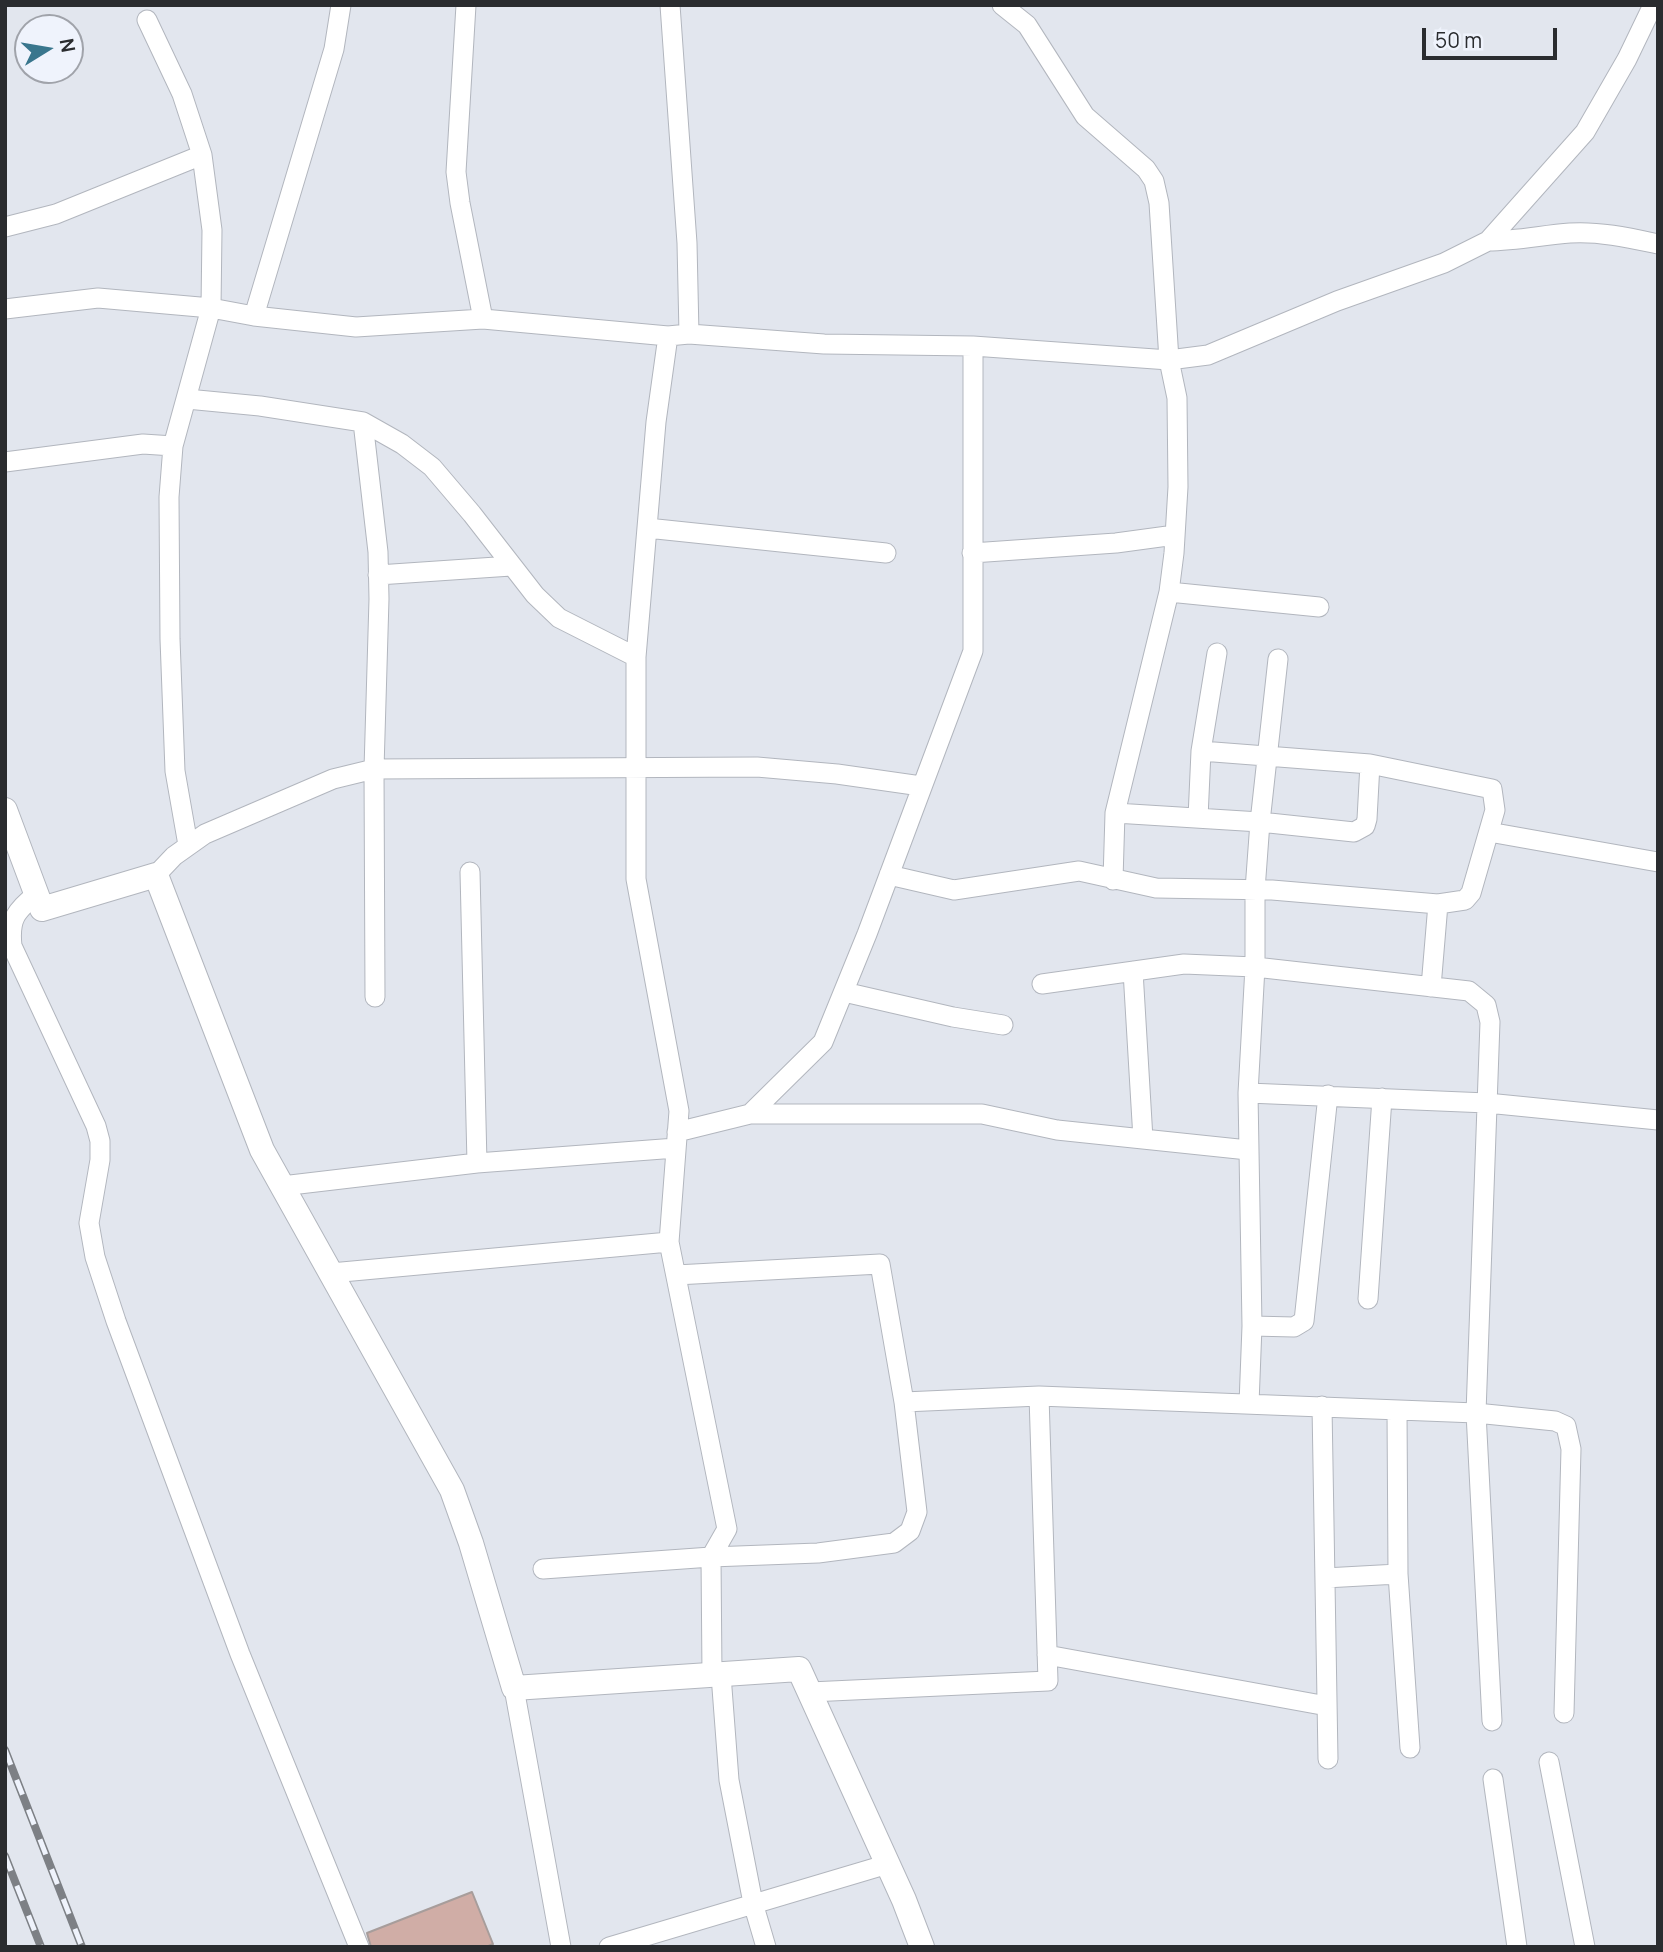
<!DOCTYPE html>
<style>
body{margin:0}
#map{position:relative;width:1663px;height:1952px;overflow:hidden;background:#e2e6ee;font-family:Manrope,sans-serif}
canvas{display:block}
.frame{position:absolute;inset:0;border:7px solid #2a2c2f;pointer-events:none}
.north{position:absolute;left:14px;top:14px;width:70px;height:70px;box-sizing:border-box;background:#eff3fc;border:2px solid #a0a3aa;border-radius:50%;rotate:79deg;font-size:19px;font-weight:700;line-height:28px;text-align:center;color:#2a2c2f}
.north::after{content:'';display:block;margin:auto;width:24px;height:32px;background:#39768d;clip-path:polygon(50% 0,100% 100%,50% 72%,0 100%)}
.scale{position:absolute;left:1422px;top:28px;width:135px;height:32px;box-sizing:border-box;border:4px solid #2a2c2f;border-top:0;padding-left:9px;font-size:21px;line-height:24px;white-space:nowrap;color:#2a2c2f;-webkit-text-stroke:5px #eff3fc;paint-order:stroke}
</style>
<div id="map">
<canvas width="1663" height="1952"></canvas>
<div class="frame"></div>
<div class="north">N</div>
<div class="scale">50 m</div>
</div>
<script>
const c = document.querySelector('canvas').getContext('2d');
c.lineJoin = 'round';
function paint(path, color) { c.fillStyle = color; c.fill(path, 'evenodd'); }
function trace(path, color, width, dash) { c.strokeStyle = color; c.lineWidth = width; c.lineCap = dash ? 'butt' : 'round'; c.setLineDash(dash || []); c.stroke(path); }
const building = new Path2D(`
 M 472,1892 L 493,1944 L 486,1947 L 371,1947 L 367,1933 Z`);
const minor = new Path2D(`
 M 466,5 L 456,172 L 460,203 L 483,319
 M 670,5 L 687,243 L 689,334
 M 1002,5 L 1027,25 L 1085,116 L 1146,169 L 1154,181 L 1159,203 L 1169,360 L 1177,398 L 1178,487 L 1174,553 L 1169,592 L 1115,813 L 1113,880
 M 147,20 L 182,94 L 202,155
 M 5,227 L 56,214 L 202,155 L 212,230 L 211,308 L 173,446 L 169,497 L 170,639 L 175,771 L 188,845
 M 1488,241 C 1516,241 1543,235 1570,233 C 1599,231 1630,238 1658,244
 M 5,309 L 98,298 L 211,308 L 254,316 L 356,327 L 483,319 L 668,336 L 689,334 L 824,344 L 973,346 L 1169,360 L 1208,355 L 1337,301 L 1444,263 L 1488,241 L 1585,132 L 1627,59 L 1653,5
 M 254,316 L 334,49 L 341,5
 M 668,336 L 656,422 L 636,657 L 636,879 L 679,1111 L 669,1242
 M 187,399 L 260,406 L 363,422 L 402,444 L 432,467 L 472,514 L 535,595 L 559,618 L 636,657
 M 363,422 L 378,552 L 379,599 L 374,769 L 375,997
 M 5,462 L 143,444 L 173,446
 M 647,528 L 886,553
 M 972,553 L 1116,543 L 1175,535
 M 378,575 L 511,566
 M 1169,592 L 1319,607
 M 1115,813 L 1260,822 L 1354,832 L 1365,826 L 1367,819 L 1370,764
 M 1198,818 L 1201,751 L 1217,653
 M 1489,832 L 1658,862
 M 470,872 L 477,1163
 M 156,875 L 174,856 L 205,834 L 333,779 L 374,769 L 757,767 L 837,774 L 921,786
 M 889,875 L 954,890 L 1079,871 L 1156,888 L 1272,890 L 1438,904 L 1465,900 L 1471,893 L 1495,810 L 1492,789 L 1370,764 L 1201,751
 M 36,894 C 16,912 9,918 12,946 L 96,1126 L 100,1141 L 100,1160 L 89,1223 L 95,1257 L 116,1321 L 240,1654 L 359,1947
 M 1133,971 L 1143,1139
 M 1042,984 L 1184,964 L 1255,967 L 1469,991 L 1486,1005 L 1490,1022 L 1476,1413 L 1492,1721
 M 1431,987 L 1438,904
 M 844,992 L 953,1017 L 1003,1025
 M 1248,1093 L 1487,1103 L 1658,1120
 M 750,1114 L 982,1114 L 1057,1130 L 1248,1150
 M 677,1132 L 750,1114 L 823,1042 L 867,934 L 973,651 L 973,346
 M 282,1186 L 477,1163 L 676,1148
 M 331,1273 L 669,1242 L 727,1529 L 711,1557 L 712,1675
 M 676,1275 L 880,1264 L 904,1402 L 1039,1396
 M 1368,1299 L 1382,1098
 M 1252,1326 L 1294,1327 L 1304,1321 L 1328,1095
 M 1249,1404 L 1252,1326 L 1248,1093 L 1255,967 L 1255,890 L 1260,822 L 1278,659
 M 1322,1406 L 1328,1759
 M 1397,1410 L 1398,1574 L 1410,1748
 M 543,1569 L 711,1557 L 818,1553 L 894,1543 L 910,1531 L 917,1512 L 904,1402
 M 1325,1578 L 1398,1574
 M 1047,1655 L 1327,1706
 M 721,1675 L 729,1780 L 753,1903 L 766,1947
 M 514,1688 L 561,1947
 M 810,1692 L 1048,1681 L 1039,1396 L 1476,1413 L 1555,1421 L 1566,1426 L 1571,1449 L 1564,1713
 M 1549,1762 L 1585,1947
 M 1493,1779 L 1517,1947
 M 609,1947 L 888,1864`);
const major = new Path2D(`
 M 5,810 L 42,909 L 156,875 L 262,1150 L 452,1490 L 471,1543 L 514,1688 L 799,1669 L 904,1900 L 922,1947`);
const rail = new Path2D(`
 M 5,1750 L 82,1947
 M 5,1856 L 41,1947`);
paint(building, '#d0ada6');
trace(building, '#a79d9b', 2);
trace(minor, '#b2b6be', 21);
trace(major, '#b2b6be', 26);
trace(minor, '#fff', 19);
trace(major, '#fff', 24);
trace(rail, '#7d8085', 8);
trace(rail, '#eff3fc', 5, [16]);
</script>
